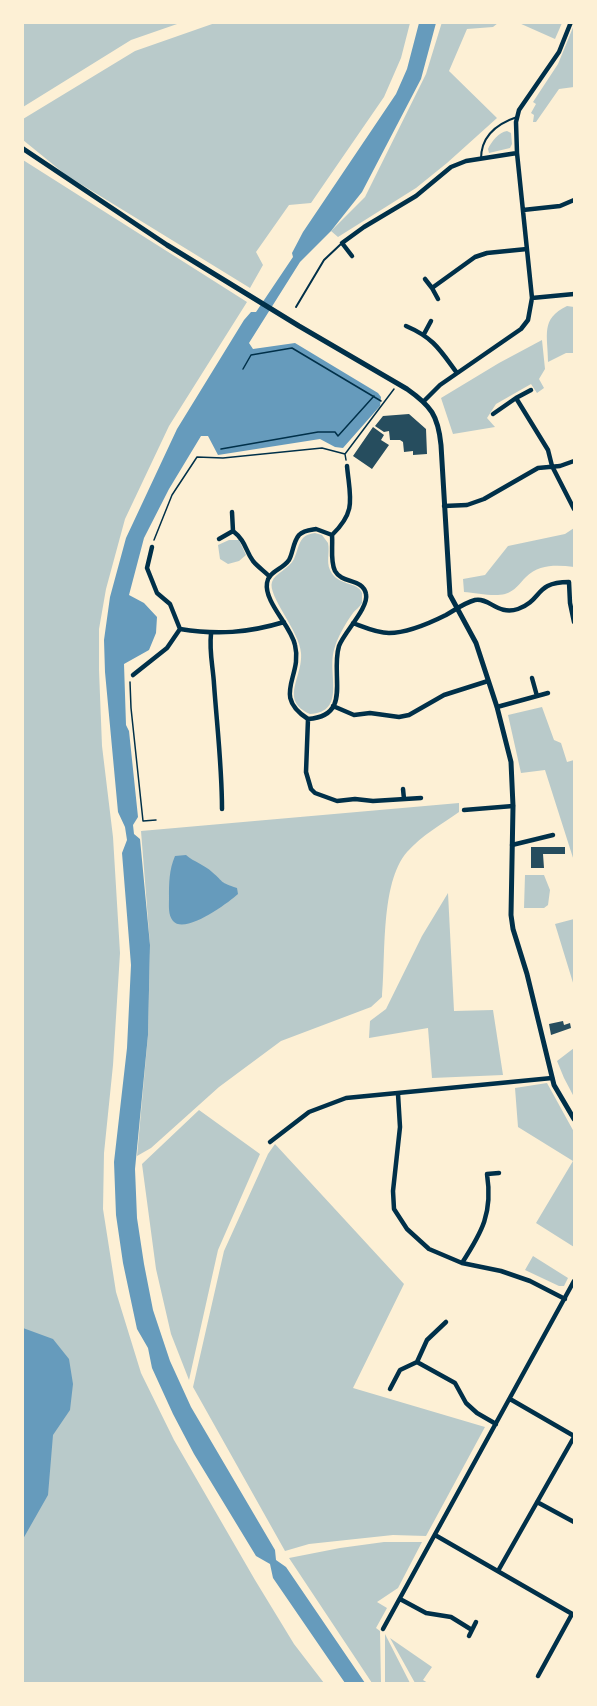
<!DOCTYPE html>
<style>
body{margin:0}
#map{position:relative;width:597px;height:1706px;overflow:hidden;background:#fdf0d5;font-family:Montserrat,sans-serif}
canvas{display:block}
.frame{position:absolute;inset:0;border:24px solid #fdf0d5;pointer-events:none}
</style>
<div id="map">
<canvas width="597" height="1706"></canvas>
<div class="frame"></div>
</div>
<script>
const c = document.querySelector('canvas').getContext('2d');
c.lineJoin = 'round';
function paint(path, color) { c.fillStyle = color; c.fill(path, 'evenodd'); }
function trace(path, color, width, dash) { c.strokeStyle = color; c.lineWidth = width; c.lineCap = dash ? 'butt' : 'round'; c.setLineDash(dash || []); c.stroke(path); }
const green = new Path2D(`
 M 23,22 L 180,22 L 180,23 L 131,40 L 23,107 Z
 M 442,22 L 498,23 L 493,27 L 467,29 L 449,71 L 497,118 L 447,163 L 416,188 L 338,237 L 331,231 L 365,197 L 426,74 Z
 M 215,23 L 410,23 L 401,58 L 384,97 L 311,203 L 289,205 L 256,252 L 263,265 L 250,288 L 66,175 L 23,140 L 23,119 L 135,51 Z
 M 519,23 L 562,23 L 555,39 Z
 M 574,25 L 574,87 L 559,89 L 536,122 L 533,122 L 534,115 L 531,113 L 536,104 L 533,102 L 558,64 Z
 M 507,131 L 511,133 L 512,144 L 510,148 L 489,153 L 488,149 C 491,142 499,132 507,131 Z
 M 23,160 L 247,302 L 169,426 L 125,519 L 106,589 L 99,629 L 99,670 L 102,746 L 113,837 L 120,953 L 113,1065 L 104,1153 L 103,1209 L 116,1292 L 141,1373 L 174,1440 L 255,1580 L 294,1644 L 324,1683 L 23,1683 Z
 M 567,306 L 574,307 L 574,353 L 566,353 L 548,362 C 548,335 540,319 567,306 Z
 M 542,340 L 545,369 L 539,379 L 544,388 L 537,393 L 531,384 L 496,404 L 487,418 L 495,427 L 453,434 L 441,398 L 499,363 Z
 M 574,528 L 574,567 C 557,565 539,564 526,577 C 519,584 515,591 505,594 C 494,597 476,593 464,592 L 463,579 L 485,575 L 508,546 L 565,534 Z
 M 315,533 L 322,535 L 328,543 C 330,552 326,561 330,570 C 338,587 358,581 362,593 C 362,596 362,601 362,603 C 360,607 355,610 353,613 C 345,624 337,638 334,650 C 327,674 347,712 310,714 C 279,700 303,678 301,653 C 300,632 267,595 272,582 C 275,573 289,569 294,559 C 300,546 298,535 315,533 Z
 M 229,540 L 239,540 L 246,555 L 239,561 L 228,564 L 220,559 L 218,545 Z
 M 542,707 L 554,740 L 561,743 L 567,762 L 574,760 L 574,861 L 545,770 L 521,773 L 508,715 Z
 M 459,803 L 459,812 C 442,824 422,835 407,852 C 380,883 386,957 382,997 L 371,1007 L 281,1041 L 219,1087 L 151,1148 L 137,1156 L 148,1035 L 150,945 L 141,831 Z
 M 525,875 L 544,875 L 550,890 L 548,905 L 544,908 L 524,908 Z
 M 448,893 L 454,1011 L 493,1010 L 503,1075 L 432,1078 L 428,1028 L 369,1038 L 370,1021 L 386,1009 L 422,936 Z
 M 574,919 L 574,986 L 555,924 Z
 M 574,1048 L 574,1097 L 564,1078 L 557,1061 Z
 M 547,1083 L 574,1132 L 574,1247 L 536,1223 L 573,1161 L 518,1127 L 515,1088 Z
 M 199,1110 L 260,1154 L 218,1250 L 189,1380 L 171,1334 L 156,1269 L 142,1164 Z
 M 275,1144 L 404,1284 L 353,1388 L 485,1427 L 426,1536 L 393,1535 L 309,1544 L 285,1551 L 193,1387 L 224,1251 L 268,1154 Z
 M 533,1256 L 568,1278 L 564,1286 L 559,1286 L 525,1270 Z
 M 384,1542 L 422,1542 L 398,1588 L 377,1602 L 387,1608 L 376,1628 L 380,1631 L 381,1683 L 372,1683 L 289,1558 L 340,1548 Z
 M 385,1634 L 410,1683 L 385,1683 Z
 M 390,1638 L 432,1667 L 423,1680 L 428,1683 L 415,1683 Z`);
const water = new Path2D(`
 M 419,23 L 436,23 L 421,79 L 362,192 L 331,231 L 300,262 L 249,343 L 253,349 L 295,343 L 378,393 L 381,397 L 380,406 L 343,448 L 335,447 L 320,439 L 218,455 L 208,436 L 201,436 L 169,489 L 144,538 L 129,595 L 144,603 L 157,617 L 156,633 L 149,650 L 124,664 L 126,725 L 129,731 L 138,817 L 133,825 L 134,834 L 140,839 L 150,945 L 148,1035 L 135,1169 L 137,1218 L 144,1264 L 153,1310 L 170,1361 L 191,1407 L 275,1550 L 276,1560 L 286,1567 L 365,1683 L 345,1683 L 273,1578 L 270,1564 L 256,1556 L 194,1454 L 173,1414 L 152,1368 L 148,1348 L 137,1329 L 123,1263 L 116,1215 L 114,1162 L 127,1048 L 131,965 L 122,853 L 127,840 L 125,827 L 118,812 L 105,672 L 104,640 L 110,597 L 126,538 L 177,429 L 244,320 L 251,312 L 256,312 L 293,257 L 292,253 L 303,232 L 396,94 L 407,69 Z
 M 186,855 C 194,862 205,865 212,872 C 225,883 219,882 237,888 L 238,894 C 228,903 185,935 173,921 C 168,915 169,906 169,898 C 169,883 169,870 175,856 Z
 M 23,1328 L 53,1339 L 69,1359 L 73,1384 L 70,1410 L 53,1435 L 48,1495 L 23,1539 Z`);
const building = new Path2D(`
 M 409,414 L 426,429 L 427,454 L 413,455 L 413,451 L 404,452 L 403,442 L 400,440 L 390,440 L 389,431 L 384,432 L 375,426 L 383,416 Z
 M 373,427 L 384,435 L 381,440 L 389,445 L 372,469 L 353,456 Z
 M 531,847 L 565,847 L 565,854 L 543,854 L 544,868 L 531,868 Z
 M 563,1021 L 564,1025 L 570,1023 L 571,1028 L 551,1035 L 549,1024 Z`);
const path = new Path2D(`
 M 243,369 L 251,355 L 292,348 L 381,401
 M 221,449 L 318,432 L 335,432 L 338,436 L 374,396
 M 346,460 L 345,454 L 394,389
 M 154,540 L 172,495 L 197,457 L 223,458 L 322,448 L 345,454
 M 130,682 L 131,708 L 143,821 L 156,820`);
const service = new Path2D(`
 M 481,159 C 481,137 496,124 517,117
 M 296,307 L 324,260 L 342,243`);
const minor = new Path2D(`
 M 523,210 L 560,206 L 574,200
 M 352,256 L 342,243 L 364,227 L 416,196 L 451,167 L 466,161 L 517,153
 M 425,279 L 432,288
 M 532,298 L 574,294
 M 438,299 L 432,288 L 475,257 L 487,253 L 527,249
 M 406,326 C 434,338 440,350 457,373
 M 424,334 L 431,321
 M 516,398 L 531,390
 M 424,401 L 440,385 L 521,329 L 528,320 L 532,298 L 517,153 L 516,122 L 519,110 L 559,52 L 571,22
 M 493,414 L 516,398 L 548,450 L 552,466 L 574,509
 M 444,506 L 467,505 L 484,499 L 538,468 L 560,466 L 574,461
 M 232,512 L 233,531
 M 316,529 L 332,535 C 333,547 330,561 335,571 C 342,584 363,578 366,594 C 369,608 344,632 339,646 C 330,675 353,716 308,719 C 271,695 303,677 295,645 C 291,626 264,602 267,583 C 269,571 282,570 289,560 C 293,553 293,542 299,535 C 304,530 310,530 316,529 Z
 M 332,535 C 357,511 350,498 347,466
 M 219,539 L 233,531 C 246,541 245,550 253,561 C 258,567 264,571 269,576
 M 152,547 L 147,568 L 157,593 L 170,604 L 180,629 C 217,635 248,633 284,622
 M 353,623 C 364,627 377,633 389,633 C 407,633 430,623 446,615 C 455,610 464,603 475,600 C 489,597 498,616 518,609 C 543,600 534,582 569,582 L 570,603 L 574,622
 M 211,634 C 209,651 213,667 214,684 C 217,726 222,767 222,809
 M 133,675 L 167,648 L 180,629
 M 532,678 L 537,696
 M 333,706 L 354,715 L 370,713 L 399,717 L 409,715 L 444,695 L 488,681
 M 497,707 L 548,693
 M 308,719 L 306,772 L 311,789 L 315,793 L 337,801 L 355,799 L 373,801 L 421,798
 M 403,789 L 404,799
 M 464,810 L 513,806
 M 512,845 L 553,835
 M 398,1094 L 400,1127 L 393,1191 L 394,1209 L 407,1229 L 429,1249 L 462,1263 L 501,1271 L 530,1281 L 565,1299
 M 270,1142 L 309,1112 L 346,1098 L 552,1078
 M 462,1263 C 482,1232 493,1213 487,1174 L 499,1173
 M 417,1362 L 455,1383 L 466,1403 L 477,1413 L 496,1424
 M 390,1389 L 400,1370 L 417,1362 L 427,1340 L 446,1322
 M 510,1399 L 574,1436
 M 537,1502 L 574,1522
 M 435,1535 L 574,1615
 M 498,1571 L 574,1437
 M 400,1599 L 426,1613 L 451,1617 L 472,1630
 M 383,1629 L 574,1281
 M 469,1636 L 476,1622
 M 538,1676 L 572,1614`);
const tertiary = new Path2D(`
 M 22,148 L 167,245 L 299,326 L 407,389 C 431,406 438,415 441,445 L 450,595 L 476,643 L 497,707 L 511,762 L 513,806 L 511,915 L 513,929 L 527,974 L 554,1085 L 574,1119`);
paint(green, '#b9caca');
paint(water, '#669bbc');
paint(building, '#264d5e');
trace(path, '#003049', 1.5);
trace(service, '#003049', 2);
trace(minor, '#003049', 4.5);
trace(tertiary, '#003049', 5);
</script>
